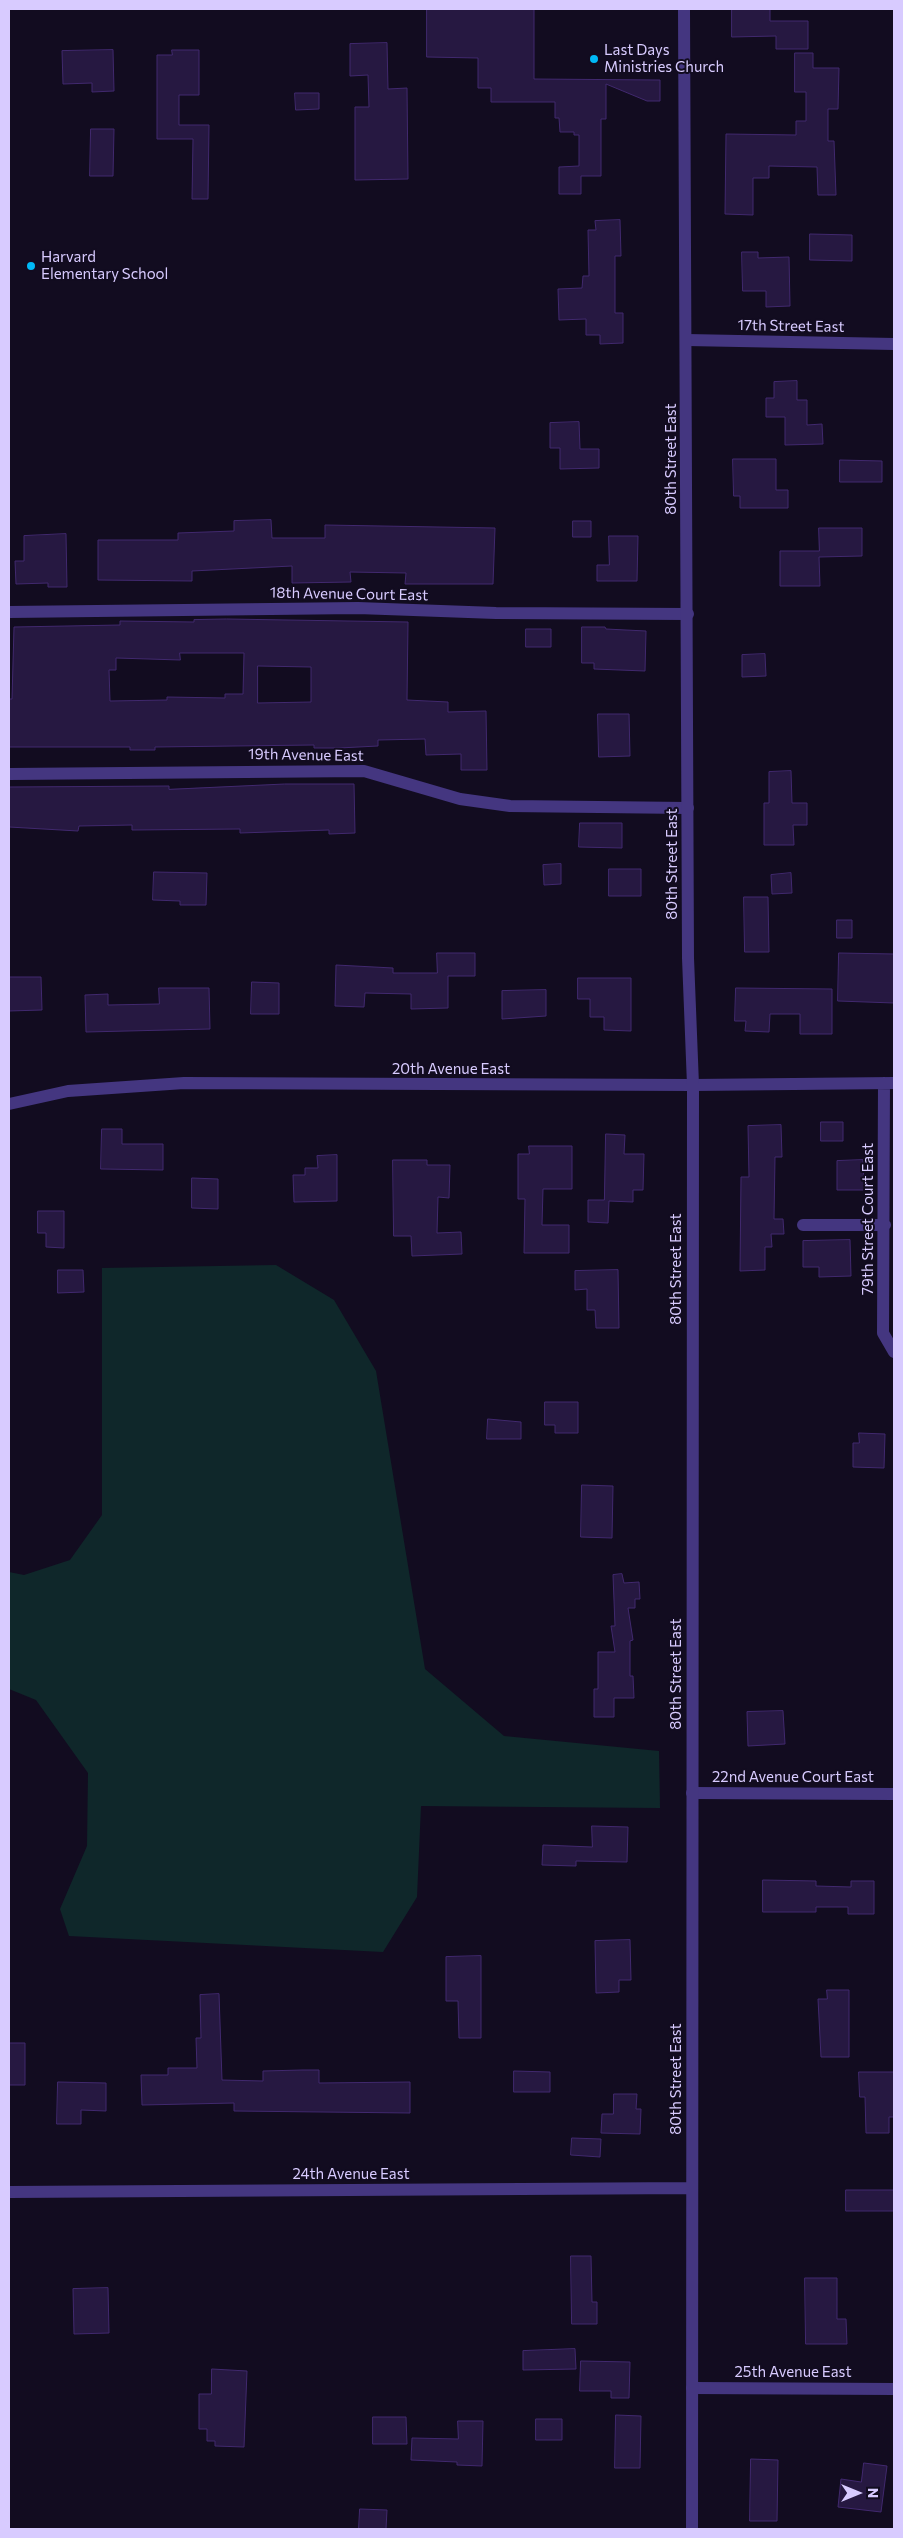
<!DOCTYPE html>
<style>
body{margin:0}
#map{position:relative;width:903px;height:2538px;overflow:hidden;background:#120c20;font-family:Commissioner,sans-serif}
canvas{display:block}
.frame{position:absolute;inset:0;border:10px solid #d8cbff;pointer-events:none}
.north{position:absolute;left:833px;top:2468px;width:50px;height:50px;-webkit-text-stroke:4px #120c20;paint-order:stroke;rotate:90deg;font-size:14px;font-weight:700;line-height:20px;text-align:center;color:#d8cbff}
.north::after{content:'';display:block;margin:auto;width:18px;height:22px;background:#d8cbff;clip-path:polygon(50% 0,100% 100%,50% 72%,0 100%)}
</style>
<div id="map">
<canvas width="903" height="2538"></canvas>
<div class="frame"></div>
<div class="north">N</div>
</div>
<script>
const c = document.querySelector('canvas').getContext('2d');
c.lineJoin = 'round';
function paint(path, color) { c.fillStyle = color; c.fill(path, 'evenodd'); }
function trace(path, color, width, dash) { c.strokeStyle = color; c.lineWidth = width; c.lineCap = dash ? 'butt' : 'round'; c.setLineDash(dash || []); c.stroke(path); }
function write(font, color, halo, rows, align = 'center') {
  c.font = font + ' Commissioner,sans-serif'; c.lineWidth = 4; c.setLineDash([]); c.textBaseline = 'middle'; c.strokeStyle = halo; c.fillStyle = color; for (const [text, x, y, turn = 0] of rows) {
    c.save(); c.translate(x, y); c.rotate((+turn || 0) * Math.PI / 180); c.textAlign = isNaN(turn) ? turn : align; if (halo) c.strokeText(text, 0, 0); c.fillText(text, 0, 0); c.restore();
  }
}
const green = new Path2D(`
 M 276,1265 L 334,1300 L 376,1371 L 425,1669 L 504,1736 L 659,1751 L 660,1808 L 421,1806 L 417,1897 L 383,1952 L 69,1936 L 60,1909 L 87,1846 L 88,1773 L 36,1700 L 9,1689 L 9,1572 L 24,1575 L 70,1560 L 102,1515 L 102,1268 Z`);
const building = new Path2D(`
 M 427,9 L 534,9 L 534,79 L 660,80 L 660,101 L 647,101 L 606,84 L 606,119 L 601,119 L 601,176 L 581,176 L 581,194 L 559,194 L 559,167 L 579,166 L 579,135 L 574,135 L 574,132 L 560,132 L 559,118 L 555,118 L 555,102 L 491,102 L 491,88 L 478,88 L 478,58 L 427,57 Z
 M 732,9 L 770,9 L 770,21 L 808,21 L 808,49 L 776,49 L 776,36 L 732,37 Z
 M 387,43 L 388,89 L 407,88 L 408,179 L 355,180 L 355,107 L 369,107 L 368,75 L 350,76 L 350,44 Z
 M 113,50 L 114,91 L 92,92 L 92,83 L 63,84 L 62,51 Z
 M 172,50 L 199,50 L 199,95 L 179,95 L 179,125 L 209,125 L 208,199 L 192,199 L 193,139 L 157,139 L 157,55 L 172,55 Z
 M 795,53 L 813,53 L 813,68 L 839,68 L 838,109 L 828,109 L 828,141 L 834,141 L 836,195 L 818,195 L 817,167 L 769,166 L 769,178 L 753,178 L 753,215 L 725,214 L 726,134 L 796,135 L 796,121 L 806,121 L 806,92 L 795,92 Z
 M 295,93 L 319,93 L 319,109 L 296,110 Z
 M 91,129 L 114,129 L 113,176 L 90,176 Z
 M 620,220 L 621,256 L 615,256 L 615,313 L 623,313 L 623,343 L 600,344 L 600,335 L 586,335 L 586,319 L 559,320 L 558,289 L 582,288 L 583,276 L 589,276 L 588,230 L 596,230 L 595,221 Z
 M 810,234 L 852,235 L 852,261 L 810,260 Z
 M 742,252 L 758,252 L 758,258 L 789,257 L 790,306 L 766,307 L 766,291 L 743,291 Z
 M 797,381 L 797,400 L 807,400 L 807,425 L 822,424 L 823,444 L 785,445 L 785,417 L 766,417 L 766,398 L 774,398 L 774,382 Z
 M 579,422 L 580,449 L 599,449 L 599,468 L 560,469 L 560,448 L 550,448 L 550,423 Z
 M 733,459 L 776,459 L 776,490 L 788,490 L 788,508 L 740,508 L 740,496 L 734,496 Z
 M 840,460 L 882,461 L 882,482 L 840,482 Z
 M 271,520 L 272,538 L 325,538 L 325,525 L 495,528 L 493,584 L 405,584 L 406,573 L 350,572 L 351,582 L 292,583 L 292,566 L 192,571 L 192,581 L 98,580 L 98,540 L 178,540 L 178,533 L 234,531 L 234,521 Z
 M 573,521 L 591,521 L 591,537 L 573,537 Z
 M 819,528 L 862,528 L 862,556 L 819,557 L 820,586 L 780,586 L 780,551 L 819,551 Z
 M 66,534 L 67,587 L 48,587 L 48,583 L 16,584 L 15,561 L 24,561 L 24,536 Z
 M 609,536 L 638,536 L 637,581 L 597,581 L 597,565 L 609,565 Z
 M 227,619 L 408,622 L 407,700 L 448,702 L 448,712 L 486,711 L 487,770 L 461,770 L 461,754 L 426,755 L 425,739 L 378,740 L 378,746 L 339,748 L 314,748 L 314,745 L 155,747 L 155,750 L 130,750 L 130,747 L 9,747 L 9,699 L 12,699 L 14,627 L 120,625 L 120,621 L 194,622 L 194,620 ZM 180,653 L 244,653 L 243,694 L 225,694 L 225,698 L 167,697 L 167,700 L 110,701 L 109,670 L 116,670 L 116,658 L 180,660 ZM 258,666 L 311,667 L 311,702 L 258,703 Z
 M 582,627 L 605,627 L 606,629 L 646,631 L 645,671 L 594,669 L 594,663 L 582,663 Z
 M 526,629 L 551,629 L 551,647 L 526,647 Z
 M 765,654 L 766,676 L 742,677 L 742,655 Z
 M 598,714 L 629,714 L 630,756 L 599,757 Z
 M 791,771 L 792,803 L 807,803 L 807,825 L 793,825 L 794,845 L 764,845 L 764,803 L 769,803 L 769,772 Z
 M 285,784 L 354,784 L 355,833 L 329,834 L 329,830 L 240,833 L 240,829 L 132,830 L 132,825 L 79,826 L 78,831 L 9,827 L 9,787 L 169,786 L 169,789 Z
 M 580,823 L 622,823 L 622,848 L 579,847 Z
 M 561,864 L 561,884 L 544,885 L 543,865 Z
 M 609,869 L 641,869 L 641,896 L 609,896 Z
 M 154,872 L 207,873 L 206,905 L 180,905 L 180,901 L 153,900 Z
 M 791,873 L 792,893 L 772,894 L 771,875 Z
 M 744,897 L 768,897 L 769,952 L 745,952 Z
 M 837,920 L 852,920 L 852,938 L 837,938 Z
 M 437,953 L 475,953 L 475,976 L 448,976 L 448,1008 L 411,1009 L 411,994 L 365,993 L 364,1007 L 335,1006 L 336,965 L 393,968 L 393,973 L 437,973 Z
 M 839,953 L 894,954 L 894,1003 L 838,1001 Z
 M 9,977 L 41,977 L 42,1010 L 9,1011 Z
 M 578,978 L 631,978 L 631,1031 L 604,1030 L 604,1017 L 590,1017 L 590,999 L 578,999 Z
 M 252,982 L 279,983 L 279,1014 L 251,1014 Z
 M 159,988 L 209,988 L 210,1029 L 86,1032 L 85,995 L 108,994 L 108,1005 L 159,1004 Z
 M 736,988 L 832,989 L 832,1034 L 800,1034 L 800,1014 L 770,1014 L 769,1032 L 745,1031 L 746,1021 L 735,1021 Z
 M 546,990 L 546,1016 L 502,1019 L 502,991 Z
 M 821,1122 L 843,1122 L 843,1141 L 821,1141 Z
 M 781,1125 L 782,1157 L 775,1157 L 774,1219 L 783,1219 L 784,1234 L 771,1234 L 772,1247 L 765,1247 L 765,1270 L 740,1271 L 741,1177 L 749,1177 L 748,1126 Z
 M 102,1129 L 122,1129 L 122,1144 L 163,1144 L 163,1170 L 101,1169 Z
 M 606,1134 L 625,1135 L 624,1154 L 644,1154 L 643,1190 L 633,1190 L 633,1202 L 609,1201 L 608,1223 L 588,1222 L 588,1200 L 604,1200 Z
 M 529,1146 L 572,1146 L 572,1189 L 543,1189 L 542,1225 L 569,1225 L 569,1253 L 524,1253 L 525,1199 L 518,1199 L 518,1154 L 529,1154 Z
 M 337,1155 L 337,1201 L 294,1202 L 293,1175 L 305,1175 L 305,1168 L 318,1168 L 317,1156 Z
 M 393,1160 L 427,1160 L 427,1165 L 450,1165 L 449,1198 L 438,1197 L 437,1233 L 461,1232 L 462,1254 L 412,1256 L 411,1236 L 394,1236 Z
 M 863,1160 L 864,1190 L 837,1190 L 837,1161 Z
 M 192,1178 L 218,1179 L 218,1209 L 192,1208 Z
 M 38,1211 L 64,1211 L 64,1248 L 46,1247 L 46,1233 L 38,1233 Z
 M 850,1240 L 851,1276 L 819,1277 L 819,1267 L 803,1267 L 803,1241 Z
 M 58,1270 L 83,1270 L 84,1292 L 58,1293 Z
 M 618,1270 L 619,1328 L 596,1328 L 595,1310 L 587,1310 L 587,1289 L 575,1290 L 575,1271 Z
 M 545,1402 L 578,1402 L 578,1433 L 555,1433 L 555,1425 L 545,1425 Z
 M 488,1419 L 521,1422 L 521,1439 L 487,1439 Z
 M 859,1433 L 885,1434 L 884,1468 L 853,1467 L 853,1443 L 859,1443 Z
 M 582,1485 L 613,1486 L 612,1538 L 581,1537 Z
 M 622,1574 L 624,1583 L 639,1582 L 640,1599 L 635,1599 L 635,1608 L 628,1608 L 633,1640 L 630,1641 L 630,1676 L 633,1676 L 634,1698 L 614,1698 L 614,1717 L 594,1717 L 594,1689 L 598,1689 L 598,1652 L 615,1652 L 611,1626 L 615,1626 L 613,1575 Z
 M 783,1711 L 785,1744 L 748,1746 L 747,1712 Z
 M 592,1826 L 628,1827 L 627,1862 L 576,1861 L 576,1866 L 542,1865 L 543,1845 L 592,1847 Z
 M 763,1880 L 816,1881 L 816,1886 L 851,1887 L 851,1881 L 874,1881 L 874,1914 L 848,1914 L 848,1907 L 816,1907 L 816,1912 L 763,1912 Z
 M 630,1940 L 631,1980 L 619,1980 L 619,1992 L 596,1993 L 595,1941 Z
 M 481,1956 L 481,2038 L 459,2038 L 458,2001 L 446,2001 L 446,1957 Z
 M 827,1990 L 849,1990 L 849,2057 L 821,2057 L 818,1999 L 827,1999 Z
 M 219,1994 L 222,2080 L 263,2081 L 263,2071 L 302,2070 L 319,2070 L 319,2083 L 410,2082 L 410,2113 L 234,2111 L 234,2103 L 142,2105 L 141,2075 L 168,2075 L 168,2068 L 197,2068 L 196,2038 L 201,2038 L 200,1995 Z
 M 9,2043 L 25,2043 L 25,2085 L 9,2085 Z
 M 514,2071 L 550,2072 L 550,2092 L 514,2092 Z
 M 859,2072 L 894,2072 L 894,2117 L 889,2117 L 889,2133 L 866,2133 L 865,2097 L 860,2097 Z
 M 58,2082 L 106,2083 L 106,2111 L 81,2110 L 81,2124 L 57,2124 Z
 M 614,2094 L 637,2094 L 636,2109 L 641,2109 L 640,2134 L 601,2133 L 602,2114 L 613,2114 Z
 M 572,2138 L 601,2139 L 600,2157 L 571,2155 Z
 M 846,2190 L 894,2190 L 894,2211 L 846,2211 Z
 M 571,2256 L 591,2256 L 592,2302 L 597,2302 L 597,2324 L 572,2324 Z
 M 805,2278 L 837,2278 L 837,2319 L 846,2319 L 847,2344 L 806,2344 Z
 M 108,2288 L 109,2333 L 74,2334 L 73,2289 Z
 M 575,2349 L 576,2369 L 523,2370 L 523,2351 Z
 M 581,2361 L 630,2362 L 629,2398 L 611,2398 L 611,2391 L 580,2391 Z
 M 212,2369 L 247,2371 L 244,2447 L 215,2446 L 215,2441 L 207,2441 L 207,2429 L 199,2429 L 199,2394 L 211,2394 Z
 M 616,2415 L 641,2416 L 640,2468 L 615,2468 Z
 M 373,2417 L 406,2417 L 407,2444 L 373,2444 Z
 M 536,2419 L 562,2419 L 562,2440 L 536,2440 Z
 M 458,2421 L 483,2421 L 482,2466 L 457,2465 L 457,2462 L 411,2460 L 412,2438 L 458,2439 Z
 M 751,2459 L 778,2460 L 777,2521 L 750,2521 Z
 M 864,2463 L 887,2466 L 881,2512 L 838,2507 L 841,2479 L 861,2482 Z
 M 360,2509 L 387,2510 L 386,2529 L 359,2529 Z`);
const minor = new Path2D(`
 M 687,340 L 894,344
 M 9,612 L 358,608 L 496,613 L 688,614
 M 9,774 L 364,771 L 460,799 L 510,806 L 688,808
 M 884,1083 L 883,1333 L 894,1352
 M 9,1104 L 68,1091 L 184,1083 L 693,1085 L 894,1083
 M 803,1225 L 885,1225
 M 692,1793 L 894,1794
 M 692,2388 L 894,2389`);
const tertiary = new Path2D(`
 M 684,9 L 688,958 L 693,1085 L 692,2529
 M 9,2192 L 692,2188`);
const markers = [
 [594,59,5,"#00b9f6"],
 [31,266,5,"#00b9f6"]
];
const poiNames = [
 ["Last Days",604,50],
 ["Ministries Church",604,67],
 ["Harvard",41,257],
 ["Elementary School",41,274]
];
const streetNames = [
 ["17th Street East",791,326,1],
 ["80th Street East",671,459,-90],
 ["18th Avenue Court East",349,594,1],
 ["19th Avenue East",306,755,1],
 ["80th Street East",672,864,-90],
 ["20th Avenue East",451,1069],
 ["79th Street Court East",868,1219,-90],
 ["80th Street East",676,1269,-90],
 ["80th Street East",676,1674,-90],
 ["22nd Avenue Court East",793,1777],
 ["80th Street East",676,2079,-90],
 ["24th Avenue East",351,2174],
 ["25th Avenue East",793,2372]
];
paint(green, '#0f272a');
paint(building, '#261841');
trace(building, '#41296e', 1);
trace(minor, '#443680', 12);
trace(tertiary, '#443680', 12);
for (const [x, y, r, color] of markers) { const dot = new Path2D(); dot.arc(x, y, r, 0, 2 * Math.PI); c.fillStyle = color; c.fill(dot); trace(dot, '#120c20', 2); }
write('15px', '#d8cbff', '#120c20', poiNames, 'left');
write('15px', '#d8cbff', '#120c20', streetNames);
</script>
